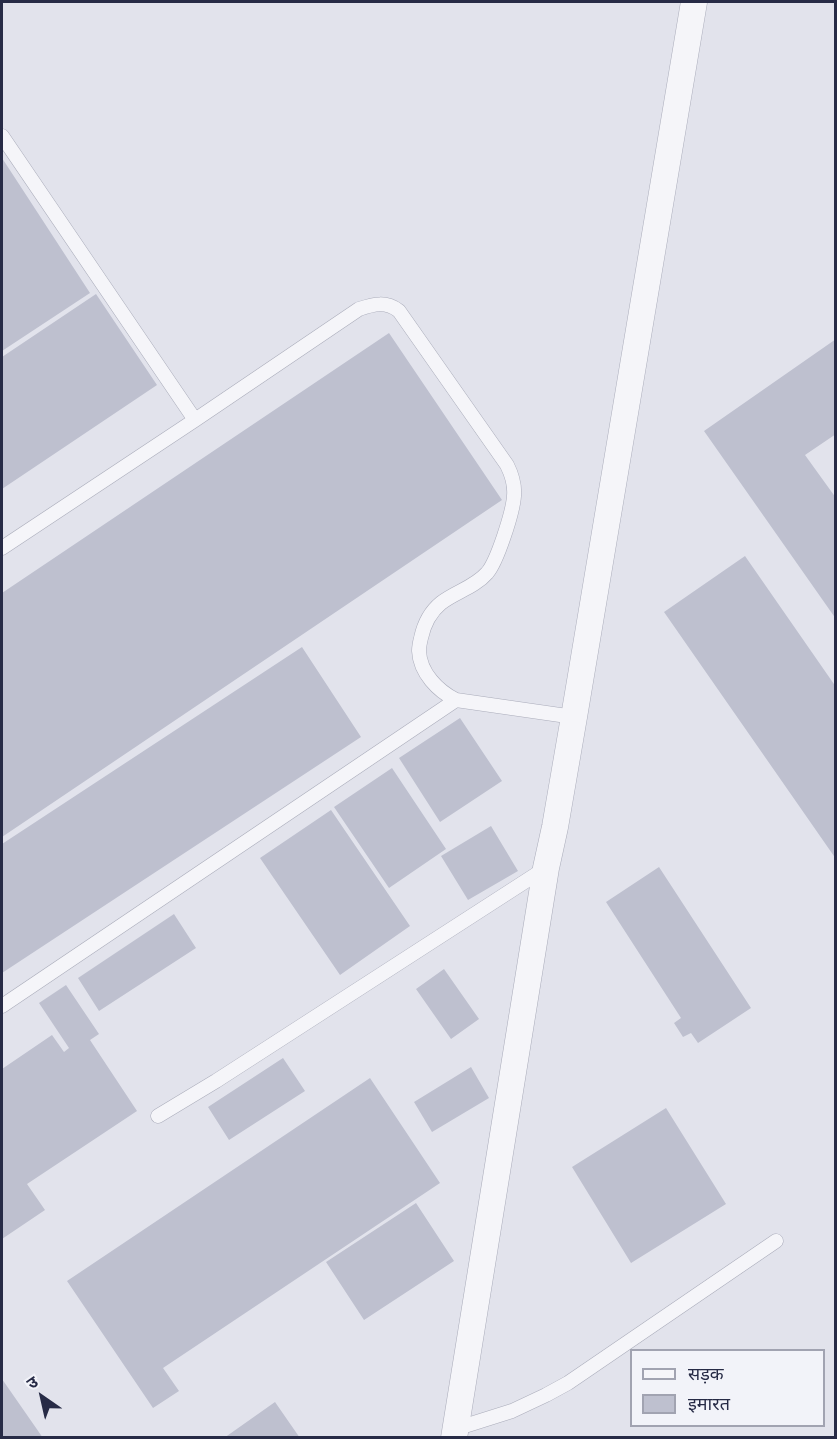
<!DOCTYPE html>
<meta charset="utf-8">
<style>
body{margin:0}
#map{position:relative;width:837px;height:1439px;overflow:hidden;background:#e2e3ec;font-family:Quicksand,"Noto Sans Devanagari",sans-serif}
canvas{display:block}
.frame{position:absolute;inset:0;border:3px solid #272b46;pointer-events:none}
.legend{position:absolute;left:630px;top:1349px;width:195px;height:78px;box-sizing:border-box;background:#f2f3f9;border:2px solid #a1a3b1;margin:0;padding:8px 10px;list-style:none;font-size:18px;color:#272b46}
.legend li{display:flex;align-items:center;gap:12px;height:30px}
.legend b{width:30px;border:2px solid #a1a3b1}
.north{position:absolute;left:12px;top:1367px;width:60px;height:60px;-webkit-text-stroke:4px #f2f3f9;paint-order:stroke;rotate:326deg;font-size:16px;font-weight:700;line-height:24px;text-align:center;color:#272b46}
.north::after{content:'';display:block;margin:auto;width:21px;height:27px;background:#272b46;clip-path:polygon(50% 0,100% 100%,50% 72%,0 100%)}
</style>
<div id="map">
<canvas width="837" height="1439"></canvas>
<div class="frame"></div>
<ul class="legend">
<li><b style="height:8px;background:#f5f5f9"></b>सड़क</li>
<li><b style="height:16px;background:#bec0cf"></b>इमारत</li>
</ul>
<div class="north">उ</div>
</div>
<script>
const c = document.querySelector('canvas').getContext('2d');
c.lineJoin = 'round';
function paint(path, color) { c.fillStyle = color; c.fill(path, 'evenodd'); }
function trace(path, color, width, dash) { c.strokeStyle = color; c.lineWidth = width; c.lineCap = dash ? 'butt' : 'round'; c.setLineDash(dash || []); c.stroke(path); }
const building = new Path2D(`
 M 2,158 L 90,293 L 2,351 Z
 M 96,294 L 157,385 L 2,489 L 2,357 Z
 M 389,333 L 502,500 L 2,837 L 2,593 Z
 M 836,339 L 836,434 L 805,455 L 836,498 L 836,619 L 704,431 Z
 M 745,556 L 836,687 L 836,859 L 664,612 Z
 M 302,647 L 361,737 L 2,973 L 2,844 Z
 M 460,718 L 502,781 L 440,822 L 399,758 Z
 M 392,768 L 446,849 L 389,888 L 334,807 Z
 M 331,810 L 410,926 L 340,975 L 260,858 Z
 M 491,826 L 518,871 L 468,900 L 441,856 Z
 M 659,867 L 751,1008 L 698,1043 L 691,1033 L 683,1037 L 674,1023 L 681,1018 L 606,902 Z
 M 174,914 L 196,948 L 99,1011 L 78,978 Z
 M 444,969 L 479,1019 L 451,1039 L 416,989 Z
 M 66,985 L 99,1034 L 90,1040 L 137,1111 L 27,1184 L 45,1210 L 2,1239 L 2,1069 L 52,1035 L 64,1052 L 69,1048 L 39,1003 Z
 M 283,1058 L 305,1091 L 229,1140 L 208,1107 Z
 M 471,1067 L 489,1098 L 432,1132 L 414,1102 Z
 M 370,1078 L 440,1183 L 163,1368 L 179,1391 L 153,1408 L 67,1281 Z
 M 666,1108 L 726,1204 L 631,1263 L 572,1167 Z
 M 416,1203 L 454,1261 L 364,1320 L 326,1262 Z
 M 2,1379 L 43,1438 L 2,1438 Z
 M 275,1402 L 300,1438 L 224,1438 Z`);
const lane = new Path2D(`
 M 2,136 L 195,420
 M 2,548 L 195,420 L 359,309 C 374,304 386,301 399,311 L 507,465 C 512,475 515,485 514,496 C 513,512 497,562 487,573 C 475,587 455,592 441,603 C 430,612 424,624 421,638 C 420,642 419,647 419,651 C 420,673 438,691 456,700 L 574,717
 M 2,1006 L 456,700
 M 158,1116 L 216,1081 L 546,868
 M 455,1429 L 512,1411 L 546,1395 L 568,1383 L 776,1241`);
const street = new Path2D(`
 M 454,1438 L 546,868 L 555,827 L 574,717 L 694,2`);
paint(building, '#bec0cf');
trace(lane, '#aaacba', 15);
trace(street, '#aaacba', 27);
trace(lane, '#f5f5f9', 14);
trace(street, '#f5f5f9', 26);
</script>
